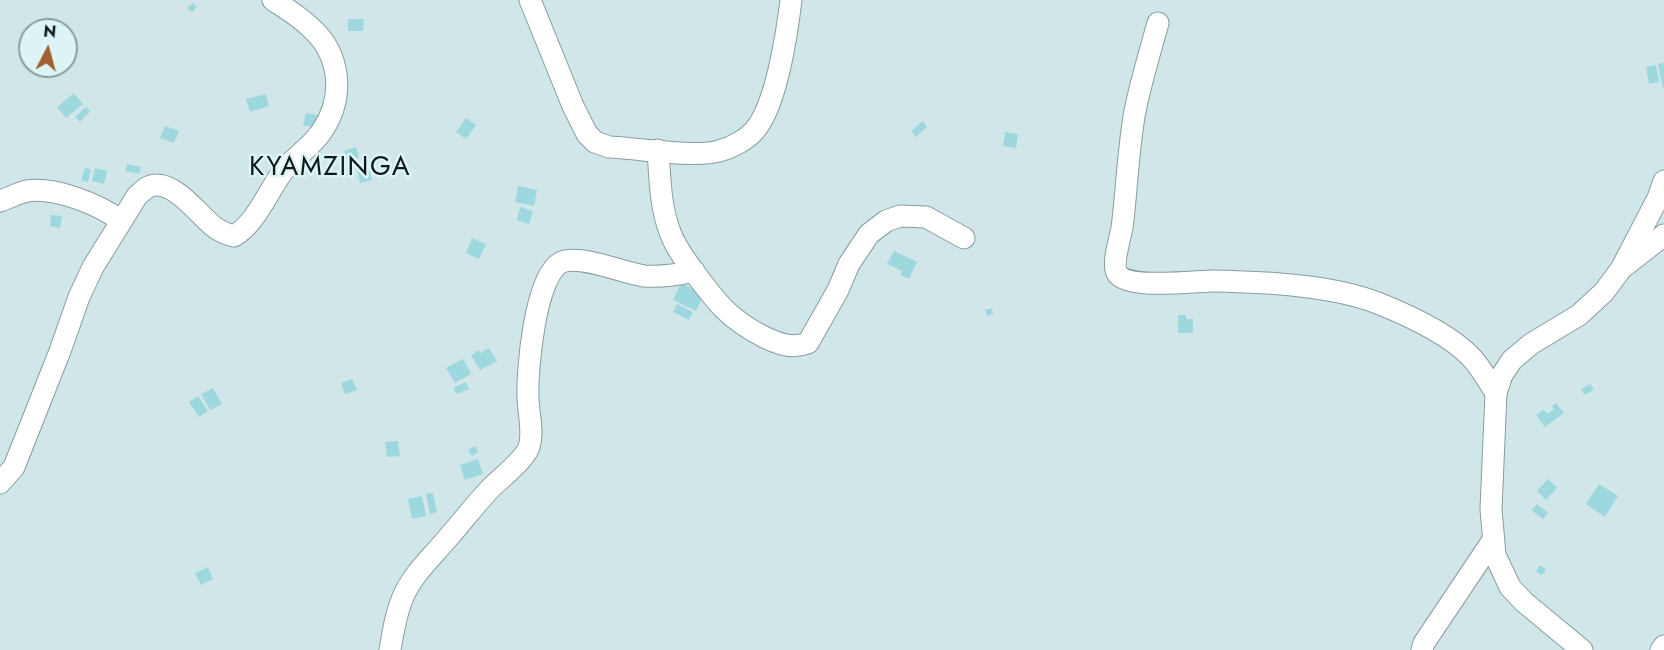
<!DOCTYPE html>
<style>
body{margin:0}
#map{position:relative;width:1664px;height:650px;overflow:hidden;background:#d0e6e9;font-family:Jost,sans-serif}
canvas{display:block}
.north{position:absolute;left:18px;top:18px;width:60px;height:60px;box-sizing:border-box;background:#ddf4f6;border:2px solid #8b9c9e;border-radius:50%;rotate:6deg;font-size:16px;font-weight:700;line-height:24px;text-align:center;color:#10191a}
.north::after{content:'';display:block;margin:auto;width:21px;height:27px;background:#a35f30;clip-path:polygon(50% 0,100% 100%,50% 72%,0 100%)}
</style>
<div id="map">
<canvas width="1664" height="650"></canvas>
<div class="north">N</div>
</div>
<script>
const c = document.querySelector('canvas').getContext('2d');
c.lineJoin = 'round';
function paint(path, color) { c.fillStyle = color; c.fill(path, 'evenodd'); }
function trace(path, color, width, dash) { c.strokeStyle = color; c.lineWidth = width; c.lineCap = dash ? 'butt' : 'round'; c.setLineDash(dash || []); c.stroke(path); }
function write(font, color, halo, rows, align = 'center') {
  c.font = font + ' Jost,sans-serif'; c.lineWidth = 5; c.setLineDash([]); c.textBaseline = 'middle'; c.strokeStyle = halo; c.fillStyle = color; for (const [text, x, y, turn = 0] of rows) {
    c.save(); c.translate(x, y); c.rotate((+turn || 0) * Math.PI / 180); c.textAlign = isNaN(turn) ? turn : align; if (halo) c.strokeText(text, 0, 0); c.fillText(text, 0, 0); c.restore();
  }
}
const building = new Path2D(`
 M 193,3 L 197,7 L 192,12 L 187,8 Z
 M 348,19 L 364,19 L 363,31 L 348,31 Z
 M 1664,63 L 1664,87 L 1663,88 L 1658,64 Z
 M 1656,65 L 1659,82 L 1649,84 L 1646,67 Z
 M 74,93 L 83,104 L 66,118 L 57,107 Z
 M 266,94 L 269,106 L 250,112 L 246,99 Z
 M 86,107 L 90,111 L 80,122 L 75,117 Z
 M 306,113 L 318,115 L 315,128 L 303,125 Z
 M 466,118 L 476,125 L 466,139 L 456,132 Z
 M 923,121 L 927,127 L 916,137 L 911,131 Z
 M 165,126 L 179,131 L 174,143 L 160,138 Z
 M 1005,132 L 1018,134 L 1016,148 L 1003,146 Z
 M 356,147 L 359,157 L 347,160 L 344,151 Z
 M 127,164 L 141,167 L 139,174 L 125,171 Z
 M 368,166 L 372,180 L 360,183 L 357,169 Z
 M 85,168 L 91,169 L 88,182 L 81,180 Z
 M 95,168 L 107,171 L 104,184 L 92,181 Z
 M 518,186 L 537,190 L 534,206 L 515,202 Z
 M 520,207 L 533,211 L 529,224 L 517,220 Z
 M 51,215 L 62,216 L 60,228 L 50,226 Z
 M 472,238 L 486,244 L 479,259 L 466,253 Z
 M 894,251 L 917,262 L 909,279 L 900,275 L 902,271 L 887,264 Z
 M 681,283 L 704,294 L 696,311 L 673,300 Z
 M 677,304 L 693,312 L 689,320 L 673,312 Z
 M 992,308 L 993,314 L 987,316 L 985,310 Z
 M 1178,315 L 1186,315 L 1186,319 L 1193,319 L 1193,333 L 1178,333 Z
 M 489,348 L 497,361 L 480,370 L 471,355 L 479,350 L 480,353 Z
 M 463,359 L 471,374 L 455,383 L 446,368 Z
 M 352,379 L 357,390 L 345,394 L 341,383 Z
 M 466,382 L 469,389 L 457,394 L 453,388 Z
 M 1590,384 L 1594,389 L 1585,395 L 1581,389 Z
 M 213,388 L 222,404 L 210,410 L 201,394 Z
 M 198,396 L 208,411 L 199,417 L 189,402 Z
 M 1556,403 L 1564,413 L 1545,427 L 1536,415 L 1544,410 L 1547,414 L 1554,409 L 1552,406 Z
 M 398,441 L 400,456 L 387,457 L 385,442 Z
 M 475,446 L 478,452 L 472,456 L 468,450 Z
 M 478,459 L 483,474 L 465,480 L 460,465 Z
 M 1548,479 L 1557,488 L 1546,500 L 1537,491 Z
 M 1599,484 L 1618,496 L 1605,517 L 1586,504 Z
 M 433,493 L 437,512 L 430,514 L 426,494 Z
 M 422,496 L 426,516 L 412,519 L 408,499 Z
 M 1537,504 L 1548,513 L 1543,519 L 1531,510 Z
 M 1540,565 L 1546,569 L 1542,575 L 1536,572 Z
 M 208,567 L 213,579 L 201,585 L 195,573 Z`);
const minor = new Path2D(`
 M 530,0 L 573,106 L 587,134 L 595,142 L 609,147 C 637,148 694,158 719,151 C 731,148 746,140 754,131 C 776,107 787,33 791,0
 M 1158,23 C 1150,52 1141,81 1135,111 C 1128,149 1127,189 1122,228 C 1120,238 1112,264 1117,273 C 1126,290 1196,281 1214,281 C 1264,282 1334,285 1380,304 C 1410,316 1447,333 1470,356 C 1480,366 1488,381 1496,393
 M 658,150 C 660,178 660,206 670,232 C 675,247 685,259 694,272 C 717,303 729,319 764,337 C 779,344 792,349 808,343 L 838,290 L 849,264 L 869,234 L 886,221 L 900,216 L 926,217 L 964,238
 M 0,201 C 9,198 18,193 27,191 C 55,187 99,204 121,221
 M 1626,265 L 1664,235
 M 0,483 L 14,467 L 60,351 L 79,297 L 93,267 L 137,196 C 140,194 144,189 148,187 C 171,176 198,214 213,226 C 219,231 226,234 234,236 C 255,224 267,194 281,174 C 292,158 311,148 322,131 C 345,97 341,54 310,27 C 299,16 285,8 273,0
 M 390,650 C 393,632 396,613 403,597 C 412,575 432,557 447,539 C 461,523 474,506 489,490 C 499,479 524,461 529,447 C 534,432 528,412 528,397 C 527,369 535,278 560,263 C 577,253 623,273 644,276 C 662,277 677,275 694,271
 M 1422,650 L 1424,643 L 1493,540
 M 1582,650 L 1524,602 L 1510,587 L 1495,555 L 1491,509 L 1496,393 L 1502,375 L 1512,360 L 1531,344 L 1579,315 L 1604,292 L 1621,269 L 1658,198 L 1664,181
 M 1661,650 L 1664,646`);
const quarterNames = [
 ["KYAMZINGA",330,168]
];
paint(building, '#9ed8df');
trace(minor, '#889da0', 23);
trace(minor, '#fff', 21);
c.letterSpacing = '1.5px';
write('27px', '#10191a', '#ddf4f6', quarterNames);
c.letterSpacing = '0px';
</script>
